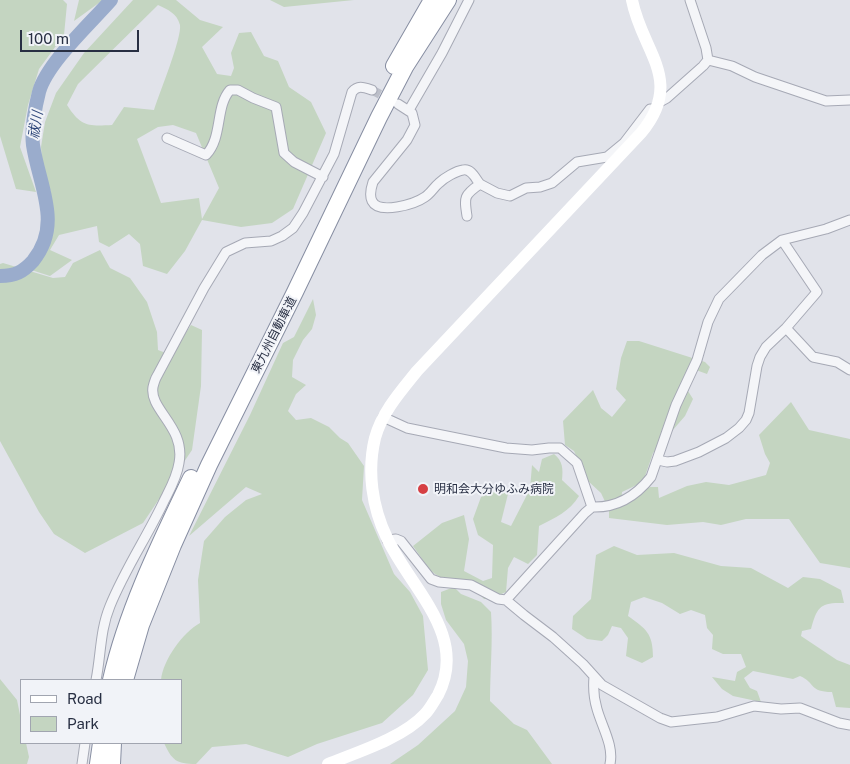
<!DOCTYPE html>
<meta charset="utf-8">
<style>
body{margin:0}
#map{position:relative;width:850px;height:764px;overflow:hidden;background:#e1e3ea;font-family:"Public Sans",sans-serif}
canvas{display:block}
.legend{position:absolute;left:20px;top:679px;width:162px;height:65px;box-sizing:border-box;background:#f1f3f8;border:1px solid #a1a5b0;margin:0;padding:6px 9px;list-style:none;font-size:15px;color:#282f43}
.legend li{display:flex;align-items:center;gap:10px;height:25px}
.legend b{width:25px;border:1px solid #a1a5b0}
.scale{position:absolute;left:20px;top:30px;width:119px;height:22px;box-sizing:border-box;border:2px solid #282f43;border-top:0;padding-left:6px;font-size:15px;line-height:18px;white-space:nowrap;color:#282f43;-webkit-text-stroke:4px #f1f3f8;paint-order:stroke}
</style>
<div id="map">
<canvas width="850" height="764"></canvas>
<ul class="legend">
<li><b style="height:6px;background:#fff"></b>Road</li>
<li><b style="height:14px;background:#c4d5c1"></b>Park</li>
</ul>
<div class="scale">100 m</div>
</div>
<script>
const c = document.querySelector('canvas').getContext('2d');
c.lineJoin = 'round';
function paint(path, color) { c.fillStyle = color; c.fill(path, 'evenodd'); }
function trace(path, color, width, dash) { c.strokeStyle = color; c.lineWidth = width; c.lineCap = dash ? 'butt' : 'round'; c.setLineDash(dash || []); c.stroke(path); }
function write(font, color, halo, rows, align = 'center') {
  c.font = font + ' "Public Sans","Noto Sans JP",sans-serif'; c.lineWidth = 4; c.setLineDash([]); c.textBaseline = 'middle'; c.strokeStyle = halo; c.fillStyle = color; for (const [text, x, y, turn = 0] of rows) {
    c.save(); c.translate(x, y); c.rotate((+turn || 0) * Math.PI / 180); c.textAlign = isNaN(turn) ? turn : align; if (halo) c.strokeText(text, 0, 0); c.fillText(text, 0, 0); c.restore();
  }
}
const green = new Path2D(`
 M 0,0 L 63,0 L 67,4 L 64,35 L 39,69 L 28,105 L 20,147 L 36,192 L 16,189 L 0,136 Z
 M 79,0 L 103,0 L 74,21 Z
 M 133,0 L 176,0 L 200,20 L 223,27 L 202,47 L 217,74 L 231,76 L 234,68 L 231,53 L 239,33 L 251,32 L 264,56 L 278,61 L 289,87 L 311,102 L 326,133 L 293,209 L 272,223 L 241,227 L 202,220 L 185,251 L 167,274 L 143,266 L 140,244 L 129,234 L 109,247 L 99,242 L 97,226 L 59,235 L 50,250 L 72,260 L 50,276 L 19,266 L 49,240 L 51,192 L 43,171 L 41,147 L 45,122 L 56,93 L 84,53 ZM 158,5 C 168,10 177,13 180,25 C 182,38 159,94 154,110 L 124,107 L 112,125 C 88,126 81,127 67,105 L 78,84 ZM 173,125 L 196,133 L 219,188 L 202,219 L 199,198 L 161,203 L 137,139 L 158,127 Z
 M 270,0 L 354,0 L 284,7 Z
 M 100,250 L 110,268 L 130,278 L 147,302 L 157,332 L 158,350 L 171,355 L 191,325 L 202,330 L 201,386 L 192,450 L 143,523 L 85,553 L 54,534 L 39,512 L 0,441 L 0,264 L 3,263 L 53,278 L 65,277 L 73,263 Z
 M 313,299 L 316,315 L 312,329 L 303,340 L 293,360 L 292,377 L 306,385 L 296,394 L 288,411 L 296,420 L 311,418 L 329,427 L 340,438 L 348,443 L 364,466 L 362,500 L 394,574 L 410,592 L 423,616 L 428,670 L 413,695 L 382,723 L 317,744 L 288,757 L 246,744 L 212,747 L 196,764 C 176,764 172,760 164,743 L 181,743 L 181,680 L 161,680 C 163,660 183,632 200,623 L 198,580 L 204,541 L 225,517 L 246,500 L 262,494 L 246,487 L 189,536 L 250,415 L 283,343 L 294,337 Z
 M 627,341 L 639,341 L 705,362 L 710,367 L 707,374 L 696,370 L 688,391 L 693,399 L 685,416 L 653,453 L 643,482 L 622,492 L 621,507 L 650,487 L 658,487 L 659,498 L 687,486 L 706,482 L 729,485 L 766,475 L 770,463 L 765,454 L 759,435 L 791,402 L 809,430 L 850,439 L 850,568 L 820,563 L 789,519 L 746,519 L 721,525 L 703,522 L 667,525 L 609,518 L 609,510 L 601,493 L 588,481 L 574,451 L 565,445 L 563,421 L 593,390 L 601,408 L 612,417 L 626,400 L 616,389 L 621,358 Z
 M 554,454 C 563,461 563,469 562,480 L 579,496 C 570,511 555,518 539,526 L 537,555 L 528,564 L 514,557 L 508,568 L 506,592 L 490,599 L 484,599 L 473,587 L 442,578 L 435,574 L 429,569 L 413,546 L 442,523 L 464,515 L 469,539 L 464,571 L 483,581 L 492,578 L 493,545 L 478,535 L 473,519 L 481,497 L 502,489 L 508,494 L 501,522 L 511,526 L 530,489 L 532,465 L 539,472 L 542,459 Z
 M 614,546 L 637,555 L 674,553 L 721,566 L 751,568 L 788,588 L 803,577 L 820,579 L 841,590 L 844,603 C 820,602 817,607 811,629 L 802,631 L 801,636 L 837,660 L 850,665 L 850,708 L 836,707 L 832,692 C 809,692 816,683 800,676 L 793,679 L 753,671 L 744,678 L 750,688 L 757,691 L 761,702 L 733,696 L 722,689 L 712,677 L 735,681 L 737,672 L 746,667 L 741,654 L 723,654 L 712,649 L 713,635 L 707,628 L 705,615 L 691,610 L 680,614 L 662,603 L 644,597 L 631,602 L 628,616 C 646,629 653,633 653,657 L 642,663 L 626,656 L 628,638 L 621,628 L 612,626 L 608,635 L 602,641 L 587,639 L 572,629 L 573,616 L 591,599 L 596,555 Z
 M 454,587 L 461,594 L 481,602 L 491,612 C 493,642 490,671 490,701 L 514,724 L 527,730 L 552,764 L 390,764 L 418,745 L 455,711 L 466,687 L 468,661 L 464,644 L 446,620 L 441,604 L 441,592 Z
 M 0,679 L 17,700 L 21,720 L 21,743 L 26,743 L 29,757 L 27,764 L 0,764 Z`);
const river = new Path2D(`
 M 0,276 C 15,276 23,272 33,261 C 63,224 39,186 33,145 C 31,129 35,108 39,92 C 47,63 91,23 111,0`);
const streetTunnel = new Path2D(`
 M 372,90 L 391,100`);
const street = new Path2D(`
 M 708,60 L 732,66 L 755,77 L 826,101 L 850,100
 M 658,103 L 667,98 L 703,66 L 708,60 L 706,48 L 690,0
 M 398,104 L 412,113 L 415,125 L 407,140 L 373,182 C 371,188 369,195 372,201 C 379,215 415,204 425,197 C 431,193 434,187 439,183 C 444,178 456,171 463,170 C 472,168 476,180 480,184
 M 409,110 L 442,53 L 469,0
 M 167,138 L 206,155 C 223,137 215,107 230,90 L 238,90 L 253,98 L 276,107 L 284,153 L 294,162 L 323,177
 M 467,216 C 464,197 464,195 480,184 L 497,193 L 510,196 L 526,188 L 540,187 L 552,183 L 577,162 L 607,157 L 624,143 L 650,109 L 655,109
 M 786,328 L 813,357 L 837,362 L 850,370
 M 383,417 L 407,428 L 506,448 L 532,450 L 549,448 L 560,448 L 577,463 L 592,507 C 617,508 636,496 651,477 L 676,405 L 697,360 L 708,322 L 719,299 L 762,255 L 782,240 L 826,229 L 850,220
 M 658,460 L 667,462 L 675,461 L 699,452 L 726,438 L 739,428 L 746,420 L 749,413 L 757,366 L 760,357 L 766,347 L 786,328 L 817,292 L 782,240
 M 592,507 L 585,513 L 506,600 L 524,615 L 553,637 L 583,664 L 602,685 L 660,718 L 671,722 L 717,717 L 754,706 L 781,709 L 800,708 L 839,723 L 850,725
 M 387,540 L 396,539 L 401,541 L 431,579 L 439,582 L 471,585 L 498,599 L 506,600
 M 594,677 C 593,688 594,699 597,709 C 602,727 614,746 610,764
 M 96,680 C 101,655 100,630 110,606 C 125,569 147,537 164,501 C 170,489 177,477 179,463 C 186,427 149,410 153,387 C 154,383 155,379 157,376 L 204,288 L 226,252 L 245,243 L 271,241 L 282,236 L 293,228 L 303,213 L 334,154 L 352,92 C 358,85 363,87 372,90
 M 82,764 L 85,743`);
const secondary = new Path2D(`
 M 328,764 C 358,752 403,738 425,714 C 430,709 434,701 438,695 C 469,635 410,588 387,538 C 372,507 367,471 375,438 C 382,412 401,391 417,371 L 641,133 C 685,80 642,52 632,0`);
const highway = new Path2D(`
 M 394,66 L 432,0
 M 111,680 C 127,610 160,543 191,478
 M 125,680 L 141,625 L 173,545 L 209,465 L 295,292 L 379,117 L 405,67 L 448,0
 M 98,764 L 101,743
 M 112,764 L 113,743`);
const markers = [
 [423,489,6,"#d63f43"]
];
const streetNames = [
 ["東九州自動車道",274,335,-63]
];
const poiNames = [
 ["明和会大分ゆふみ病院",434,489]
];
const waterNames = [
 ["祓川",36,125,-81]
];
paint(green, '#c4d5c1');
trace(river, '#9aaccc', 14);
trace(streetTunnel, '#bcbfc9', 9, [9, 4.5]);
trace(street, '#a6a9b5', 11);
trace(highway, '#878ea2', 18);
trace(street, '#f4f5f8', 9);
trace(secondary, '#fff', 12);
trace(highway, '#fff', 16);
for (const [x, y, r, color] of markers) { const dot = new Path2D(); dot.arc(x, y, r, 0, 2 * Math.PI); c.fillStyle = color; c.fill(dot); trace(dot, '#f1f3f8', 2); }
write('12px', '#282f43', '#f1f3f8', streetNames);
write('12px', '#282f43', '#f1f3f8', poiNames, 'left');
write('italic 14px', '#30487a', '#f1f3f8', waterNames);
</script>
